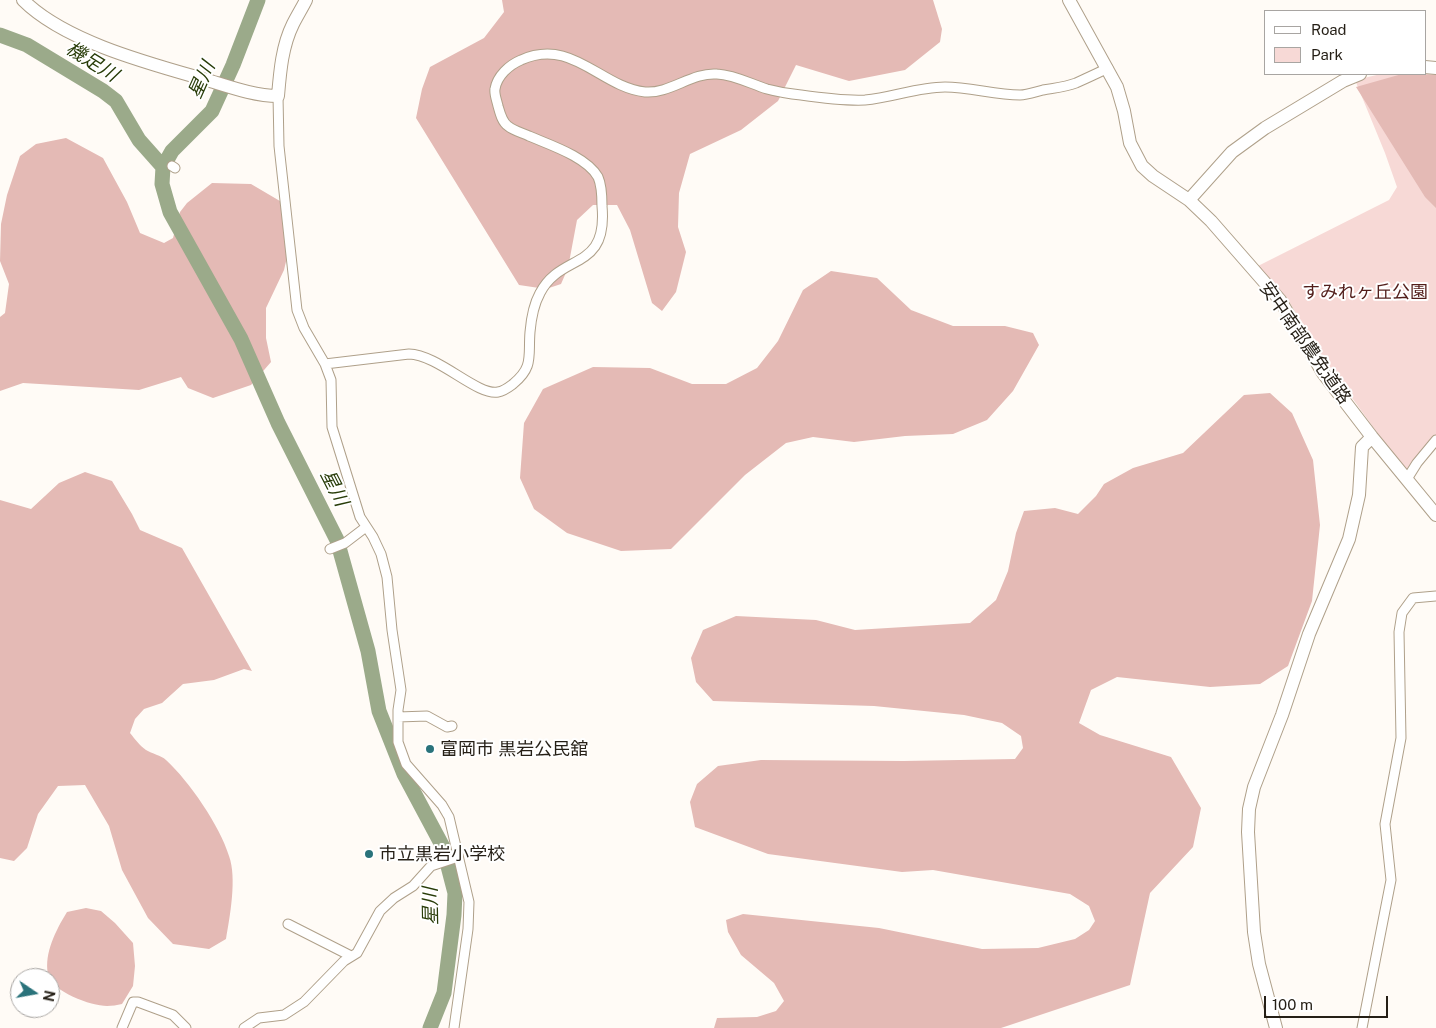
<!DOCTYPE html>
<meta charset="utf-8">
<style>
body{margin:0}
#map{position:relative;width:1436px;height:1028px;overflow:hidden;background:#fffbf6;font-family:"Public Sans",sans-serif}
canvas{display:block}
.legend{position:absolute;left:1264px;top:10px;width:162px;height:65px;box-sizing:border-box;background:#fff;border:1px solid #a8a5a2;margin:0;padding:6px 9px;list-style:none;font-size:15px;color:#251f16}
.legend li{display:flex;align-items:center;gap:10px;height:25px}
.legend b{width:25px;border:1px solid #a8a5a2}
.north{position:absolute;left:10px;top:968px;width:50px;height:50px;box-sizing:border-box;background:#fff;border:1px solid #a8a5a2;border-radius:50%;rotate:102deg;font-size:14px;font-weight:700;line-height:20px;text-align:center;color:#251f16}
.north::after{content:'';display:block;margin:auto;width:18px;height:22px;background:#2a737b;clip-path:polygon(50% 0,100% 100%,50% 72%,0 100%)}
.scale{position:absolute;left:1264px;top:996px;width:124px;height:22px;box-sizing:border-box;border:2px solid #251f16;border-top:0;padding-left:6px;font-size:15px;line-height:18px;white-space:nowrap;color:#251f16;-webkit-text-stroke:4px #fff;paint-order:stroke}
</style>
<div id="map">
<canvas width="1436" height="1028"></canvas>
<ul class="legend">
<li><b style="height:6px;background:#fff"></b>Road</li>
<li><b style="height:14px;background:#f7d9d6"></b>Park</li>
</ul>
<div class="north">N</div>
<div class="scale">100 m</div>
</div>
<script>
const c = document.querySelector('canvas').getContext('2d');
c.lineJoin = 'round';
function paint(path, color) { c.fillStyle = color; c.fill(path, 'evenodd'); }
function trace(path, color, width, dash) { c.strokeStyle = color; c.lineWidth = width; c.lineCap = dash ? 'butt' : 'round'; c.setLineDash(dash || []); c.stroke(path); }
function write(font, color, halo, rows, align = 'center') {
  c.font = font + ' "Public Sans","Noto Sans JP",sans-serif'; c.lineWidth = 4; c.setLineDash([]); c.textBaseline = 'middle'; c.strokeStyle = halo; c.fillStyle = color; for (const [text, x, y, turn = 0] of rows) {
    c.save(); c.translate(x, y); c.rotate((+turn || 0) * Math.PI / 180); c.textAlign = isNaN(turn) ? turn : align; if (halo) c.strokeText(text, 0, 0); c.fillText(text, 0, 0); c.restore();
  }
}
const green = new Path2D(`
 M 1425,72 L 1436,73 L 1436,435 L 1408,470 L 1404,470 L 1319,352 L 1287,298 L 1258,266 L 1389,200 L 1397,187 L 1385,153 L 1355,80 L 1381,74 L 1425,74 Z`);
const forest = new Path2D(`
 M 502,0 L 933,0 L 942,29 L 940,42 L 905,70 L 849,81 L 796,65 L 778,101 L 741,130 L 690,154 L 679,193 L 678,227 L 686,252 L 676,292 L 662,311 L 652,303 L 630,230 L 617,205 L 593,205 L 577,220 L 568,268 L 561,284 L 546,289 L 519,285 L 416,118 L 422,89 L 430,67 L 484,38 L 504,12 Z
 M 1402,74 L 1436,75 L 1436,208 L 1425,197 L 1356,87 Z
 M 66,138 L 103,158 L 127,202 L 140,233 L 164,243 L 173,238 L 180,212 L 187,203 L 212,183 L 251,184 L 285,204 L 293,232 L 284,270 L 266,308 L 266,338 L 271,362 L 251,385 L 213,398 L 188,388 L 181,377 L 139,390 L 23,383 L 0,391 L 0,317 L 5,313 L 9,284 L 0,261 L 1,224 L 7,195 L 20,156 L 36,144 Z
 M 831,271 L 877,278 L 911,310 L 953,326 L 1005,326 L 1033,333 L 1039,345 L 1013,391 L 987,420 L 953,434 L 905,436 L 854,442 L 813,437 L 786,443 L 745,475 L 671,549 L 621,551 L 567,533 L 534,509 L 520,478 L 524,423 L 543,389 L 593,367 L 650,368 L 692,384 L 726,384 L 757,368 L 778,341 L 803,290 Z
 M 1270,393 L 1292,413 L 1313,460 L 1320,525 L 1312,601 L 1288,666 L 1260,684 L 1210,687 L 1117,677 L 1091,690 L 1079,723 L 1100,735 L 1171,757 L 1201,808 L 1193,847 L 1150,893 L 1130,985 L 1001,1028 L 714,1028 L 717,1018 L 757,1017 L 776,1011 L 784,1001 L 774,983 L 741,955 L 728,932 L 726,920 L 743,914 L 879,928 L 982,949 L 1038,948 L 1075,939 L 1089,930 L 1095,921 L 1089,906 L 1070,894 L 933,870 L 902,872 L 768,854 L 695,827 L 690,802 L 697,784 L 718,766 L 761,760 L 904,761 L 1015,759 L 1023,748 L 1021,736 L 1002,723 L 964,715 L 874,706 L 713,701 L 696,682 L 691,658 L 703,630 L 736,616 L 816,620 L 855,630 L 970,623 L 996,600 L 1008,571 L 1016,533 L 1024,511 L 1055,508 L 1078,514 L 1096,496 L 1104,484 L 1133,468 L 1183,453 L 1244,395 Z
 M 85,472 L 112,481 L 132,514 L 140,530 L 182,548 L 252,671 L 244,669 L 214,680 L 183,684 L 162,703 L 144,709 L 135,719 L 130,733 C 135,739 140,746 146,750 C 152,754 161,755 166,760 C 189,781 220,826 229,856 C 237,878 230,916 226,939 L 209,949 L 173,944 L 148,918 L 122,870 L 109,826 L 85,785 L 58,786 L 38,814 L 27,848 L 14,861 L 0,858 L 0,500 L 31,509 L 59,483 Z
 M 86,908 L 101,911 L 115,923 L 133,943 L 135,966 L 133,986 L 122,1004 C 117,1005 112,1006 107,1006 C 91,1006 52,992 48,974 C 44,953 56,930 67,912 Z`);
const river = new Path2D(`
 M 258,0 L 233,65 L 212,111 L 172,151 L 163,167 L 162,184 L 170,212 L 241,339 L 278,423 L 337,540 L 368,651 L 379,711 L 404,774 L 443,847 L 455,893 L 454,915 L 444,993 L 430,1028
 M 0,35 L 27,45 L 103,91 L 116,101 L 139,140 L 163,167`);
const street = new Path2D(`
 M 278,96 L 279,146 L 297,310 L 304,328 L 325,364 L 331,380 L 332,427 L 360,517 L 373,537 L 381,554 L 387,577 L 392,630 L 401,690 L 398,710 L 398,742 L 406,764 L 442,805 L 449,817 L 469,902 L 468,929 L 454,1028
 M 172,166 L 175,168
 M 325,364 L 409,354 C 439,355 477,396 498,392 C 504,391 509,387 513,384 C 534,367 528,356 530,332 C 531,320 534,304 540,293 C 561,252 608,272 602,206 C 602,197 602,186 598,177 C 587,157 550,145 529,136 C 523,133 514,131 508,126 C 502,122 500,113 498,106 C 497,101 494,94 495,89 C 497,76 509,65 521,60 C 572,37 600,87 645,92 C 670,94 692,72 717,74 C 735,75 751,84 767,89 C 778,92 790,94 801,95 C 822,98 844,101 865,100 C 892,98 917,87 945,87 C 970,87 995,95 1020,95 C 1027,95 1035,92 1043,90 C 1054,88 1066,87 1076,83 C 1087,78 1098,73 1108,68
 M 1407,479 L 1417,463 L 1436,440
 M 330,549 L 345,543 L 366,527
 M 398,717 L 427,716 L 447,727 L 452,726
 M 288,924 L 351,956
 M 122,1028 L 133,1002 L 138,1002 L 173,1015 L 186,1028
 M 244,1028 L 259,1018 L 284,1015 L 304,1002 L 344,961 L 357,953 L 380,911 L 394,898 L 413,886 L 431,866 L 458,857
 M 1362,1028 L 1391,880 L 1385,824 L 1401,738 L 1399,632 L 1402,613 L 1413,598 L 1436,596`);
const secondary = new Path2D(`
 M 23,0 C 65,42 151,64 207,80 C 230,87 255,96 278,96 C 280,72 282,46 293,24 C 297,16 302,8 306,0
 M 1069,0 L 1117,87 L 1124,111 L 1130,143 L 1142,166 L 1153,176 L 1189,200 L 1211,221 L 1280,300 L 1323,373 L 1372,437 L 1436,515
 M 1425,67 L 1436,68
 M 1189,200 L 1232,152 L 1265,128 L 1343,81 L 1360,74
 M 1276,1028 L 1259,964 L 1254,932 L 1248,832 L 1249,809 L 1254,787 L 1282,715 L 1309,634 L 1349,539 L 1359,495 L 1362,447 L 1372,437`);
const markers = [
 [430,749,5,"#2a737b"],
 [369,854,5,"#2a737b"]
];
const parkNames = [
 ["すみれヶ丘公園",1365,292]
];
const streetNames = [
 ["安中南部農免道路",1305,343,55]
];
const poiNames = [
 ["富岡市 黒岩公民舘",440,749],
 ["市立黒岩小学校",379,854]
];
const waterNames = [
 ["機足川",92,62,32],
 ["星川",202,80,-66],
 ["星川",334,488,63],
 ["星川",431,906,-91]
];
paint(green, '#f7d9d6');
paint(forest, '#e4bab5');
trace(river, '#9baa8a', 15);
trace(street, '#afa08a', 11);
trace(secondary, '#afa08a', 14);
trace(street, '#fff', 9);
trace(secondary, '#fff', 12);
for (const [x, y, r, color] of markers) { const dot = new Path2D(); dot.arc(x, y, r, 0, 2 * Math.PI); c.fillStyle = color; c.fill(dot); trace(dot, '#fff', 2); }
write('18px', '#521e1b', '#fff', parkNames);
write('18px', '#251f16', '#fff', streetNames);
write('18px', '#251f16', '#fff', poiNames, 'left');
write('italic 19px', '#283c08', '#fff', waterNames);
</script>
